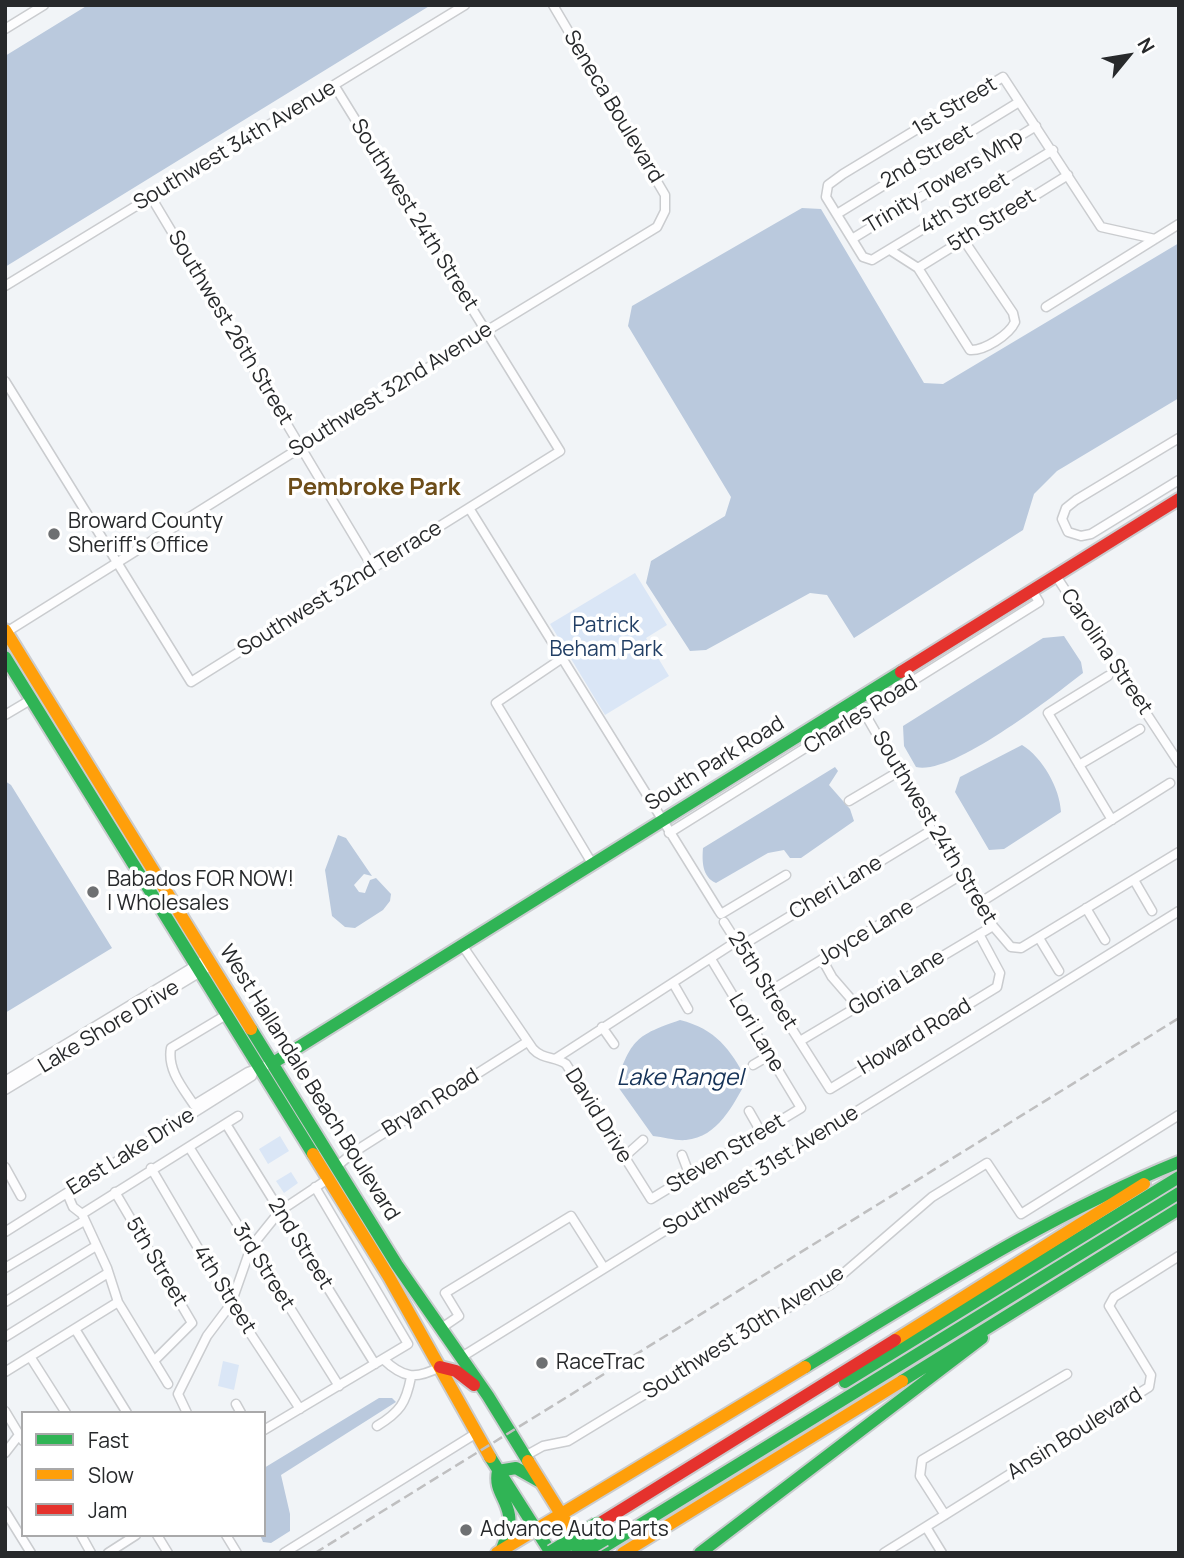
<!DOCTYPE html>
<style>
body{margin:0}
#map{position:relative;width:1184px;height:1558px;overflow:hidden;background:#f1f4f7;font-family:Manrope,sans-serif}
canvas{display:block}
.frame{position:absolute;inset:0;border:7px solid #27292b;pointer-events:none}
.legend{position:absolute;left:21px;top:1411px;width:245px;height:126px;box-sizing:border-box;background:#fff;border:2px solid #a9a9aa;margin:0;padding:9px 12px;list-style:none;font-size:21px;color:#27292b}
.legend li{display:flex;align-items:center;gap:14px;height:35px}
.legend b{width:35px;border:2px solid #a9a9aa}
.north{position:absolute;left:1093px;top:21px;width:70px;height:70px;-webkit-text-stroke:5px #fff;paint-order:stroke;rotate:60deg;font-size:19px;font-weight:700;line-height:28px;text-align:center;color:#27292b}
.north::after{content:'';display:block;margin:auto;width:24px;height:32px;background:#27292b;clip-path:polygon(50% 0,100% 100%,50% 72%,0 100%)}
</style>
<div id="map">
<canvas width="1184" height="1558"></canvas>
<div class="frame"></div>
<ul class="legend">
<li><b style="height:9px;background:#30b455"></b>Fast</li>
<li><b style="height:9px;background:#ff9f0a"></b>Slow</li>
<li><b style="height:9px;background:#e5322d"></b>Jam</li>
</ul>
<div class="north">N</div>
</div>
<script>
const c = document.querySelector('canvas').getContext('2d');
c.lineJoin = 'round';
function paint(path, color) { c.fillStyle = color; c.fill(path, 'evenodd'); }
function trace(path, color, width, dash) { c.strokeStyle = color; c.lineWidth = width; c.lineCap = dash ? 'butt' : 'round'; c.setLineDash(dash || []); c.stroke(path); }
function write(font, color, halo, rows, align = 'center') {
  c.font = font + ' Manrope,sans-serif'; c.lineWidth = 7; c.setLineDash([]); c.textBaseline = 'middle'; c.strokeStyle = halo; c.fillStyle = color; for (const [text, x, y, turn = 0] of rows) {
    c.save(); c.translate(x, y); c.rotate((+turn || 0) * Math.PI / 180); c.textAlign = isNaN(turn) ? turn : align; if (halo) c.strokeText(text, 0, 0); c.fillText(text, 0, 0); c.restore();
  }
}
const green = new Path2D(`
 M 635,573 L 667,625 L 646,638 L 669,676 L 605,715 L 550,624 Z
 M 280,1136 L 289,1151 L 268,1164 L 259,1149 Z
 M 291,1172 L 298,1183 L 284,1193 L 276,1181 Z
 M 223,1361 L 239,1365 L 234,1390 L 218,1386 Z`);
const water = new Path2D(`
 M 88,5 L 431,5 L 5,267 L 5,56 Z
 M 802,208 L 821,209 L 924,383 L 943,384 L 1179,243 L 1179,398 L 1057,471 L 1034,494 L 1023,530 L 854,638 L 827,595 L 810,593 L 706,650 L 690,651 L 646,583 L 651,561 L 725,516 L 731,497 L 628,326 L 632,306 Z
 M 1064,636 L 1081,662 L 1083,673 C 1052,697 952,776 916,767 L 904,746 L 903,726 L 1043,638 Z
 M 1022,745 C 1042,757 1060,788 1061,812 L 1004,849 L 989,850 L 955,792 L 960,777 Z
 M 835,767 L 838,771 L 829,785 L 850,809 L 854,821 L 801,858 L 790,858 L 784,850 L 768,853 L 716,883 C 702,877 702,861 703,848 Z
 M 5,781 L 11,785 L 112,948 L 5,1013 Z
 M 338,835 L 346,838 L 372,876 L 364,874 L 354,885 L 359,892 L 365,893 L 370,880 L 376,878 L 391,894 L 390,901 L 383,910 L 355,928 L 345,927 L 332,916 L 325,870 Z
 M 680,1020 C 716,1029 730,1049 747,1080 C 733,1105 718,1137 686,1140 C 676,1141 664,1137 653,1136 L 616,1084 C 631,1040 636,1035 680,1020 Z
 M 379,1398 L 392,1398 L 396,1402 L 281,1475 L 290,1514 L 290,1531 L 271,1543 L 263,1542 L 260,1535 L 264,1535 L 264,1468 Z`);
const street = new Path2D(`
 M 5,29 L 44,5
 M 1053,150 L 872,260 L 863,257 L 826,197 L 828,185 L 843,174 L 1003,77 L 1101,227 L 1155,239
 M 151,197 L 373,568
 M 837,214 L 1019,102
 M 852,239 L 1036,126
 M 890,250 L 918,268 L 970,350 C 984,351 1009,335 1015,322 L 1013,313 L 963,239
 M 918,268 L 1068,175
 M 5,286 L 465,5
 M 1046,307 L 1179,224
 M 5,381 L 191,682 L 560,451 L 334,85
 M 1179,438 L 1076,500 L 1066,508 L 1062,519 L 1068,532 L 1081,536 L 1091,534 L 1179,480
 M 469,508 L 719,911 L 721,914 L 786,875
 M 1056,576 L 1179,763
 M 5,633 L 488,330 L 657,227 L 665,211 L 665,195 L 553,5
 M 564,657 L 496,703 L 593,865
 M 1108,676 L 1048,713 L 1112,820
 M 857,700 L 932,830 L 981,902 L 993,926 L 1011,947 L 1021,948 L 1179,852
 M 5,715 L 32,699
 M 1079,765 L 1140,729
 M 849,801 L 898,772
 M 669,833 L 1039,602 L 1032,590
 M 1134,880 L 1152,911
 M 981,902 L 1170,783
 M 1086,908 L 1105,940
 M 724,922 L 830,1089 L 997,987 L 1000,973 L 979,934
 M 1039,938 L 1059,971
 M 462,945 L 533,1049 C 543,1060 555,1056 566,1064 L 651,1199 L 801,1108 L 711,959
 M 741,946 L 932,830
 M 822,959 L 832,977 L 858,1007
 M 673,983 L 688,1009
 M 770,991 L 961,875
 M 226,1015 L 171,1048 C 167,1070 183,1088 194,1105 L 248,1072 L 273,1063
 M 602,1027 L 614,1044
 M 800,1041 L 993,926
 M 555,1059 L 734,943
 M 753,1065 L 770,1055
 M 5,1081 L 208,958
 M 5,1090 L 212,965
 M 749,1111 L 761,1132
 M 226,1124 L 375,1364
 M 189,1147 L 339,1386
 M 682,1155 L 690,1176
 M 624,1157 L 643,1140
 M 5,1167 L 21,1196
 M 336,1167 L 354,1152 L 527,1042
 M 151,1168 L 231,1304 L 300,1409
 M 115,1192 L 192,1323 L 155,1360
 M 67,1193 L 73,1207 L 82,1214
 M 5,1232 L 252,1076 L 254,1070
 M 5,1268 L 84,1221
 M 5,1302 L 96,1246
 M 75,1329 L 127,1413
 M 440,1329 L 459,1316 L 445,1293 L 571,1216 L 604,1268
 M 5,1337 L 108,1273
 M 31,1358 L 66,1413
 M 460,1358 L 1179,911
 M 383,1359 C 403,1378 415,1380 440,1367
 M 5,1372 L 118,1302
 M 168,1384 L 118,1302 L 107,1268 L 82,1214 L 238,1116
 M 236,1404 L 241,1413
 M 5,1411 L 23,1441
 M 187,1413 L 178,1394 L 207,1336 L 231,1304 L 251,1247 L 280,1211 L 328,1179
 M 377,1426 C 400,1412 406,1403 411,1377
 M 264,1430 L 408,1344 L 315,1187
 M 5,1453 L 19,1435
 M 525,1456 L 543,1446 L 568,1441 L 772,1317 L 830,1285 L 932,1197 L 987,1163 L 1021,1214 L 1179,1115
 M 5,1511 L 31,1553
 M 945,1515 L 920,1476 L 922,1460 L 1067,1374
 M 926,1527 L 942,1553
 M 81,1535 L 91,1553
 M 157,1535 L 168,1553
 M 226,1535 L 237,1553
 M 108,1553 L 136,1535
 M 284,1553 L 475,1434
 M 884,1553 L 1149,1387 L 1151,1375 L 1109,1306 L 1114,1297 L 1179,1256`);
const fast = new Path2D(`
 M 5,657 L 313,1154
 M 251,1029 L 397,1265 L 488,1396 L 528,1461
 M 273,1063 L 901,672
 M 805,1367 C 926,1294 1048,1215 1179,1162
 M 902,1381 L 1179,1209
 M 845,1382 L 1179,1177
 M 490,1457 L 551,1553
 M 498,1471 L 516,1468 L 539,1481
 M 498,1471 C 494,1490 506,1497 509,1515 C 511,1527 506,1538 502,1549
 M 594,1553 L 1179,1193
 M 700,1553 L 982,1338`);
const slow = new Path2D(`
 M 5,630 L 251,1029
 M 313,1154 L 389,1277 L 490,1457
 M 895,1340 L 1144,1184
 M 528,1461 L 579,1543
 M 497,1553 L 805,1367
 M 623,1553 L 902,1381`);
const jam = new Path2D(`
 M 901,672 L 1179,499
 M 440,1367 L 456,1371 L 474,1385
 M 597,1525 L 895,1340`);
const rail = new Path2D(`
 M 315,1553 L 1179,1018`);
const fastBridge = new Path2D(`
 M 552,1553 L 597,1525
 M 579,1553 L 604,1538`);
const markers = [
 [54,534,7,"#6e7072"],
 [93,892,7,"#6e7072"],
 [542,1363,7,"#6e7072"],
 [466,1530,7,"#6e7072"]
];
const streetNames = [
 ["Seneca Boulevard",613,107,59],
 ["1st Street",955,107,-31],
 ["Southwest 34th Avenue",235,146,-31],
 ["2nd Street",927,157,-31],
 ["Trinity Towers Mhp",944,182,-31],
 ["4th Street",965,204,-31],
 ["Southwest 24th Street",414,215,58],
 ["5th Street",992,221,-32],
 ["Southwest 26th Street",230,328,59],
 ["Southwest 32nd Avenue",391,390,-32],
 ["Southwest 32nd Terrace",340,589,-32],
 ["Carolina Street",1106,652,56],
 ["Charles Road",861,715,-32],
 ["South Park Road",715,764,-32],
 ["Southwest 24th Street",934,828,59],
 ["Cheri Lane",836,888,-31],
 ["Joyce Lane",866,933,-31],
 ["25th Street",762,981,58],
 ["Gloria Lane",897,983,-31],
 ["Lake Shore Drive",109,1027,-31],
 ["Lori Lane",756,1033,59],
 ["Howard Road",915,1037,-31],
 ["West Hallandale Beach Boulevard",309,1083,58],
 ["Bryan Road",431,1103,-32],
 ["David Drive",598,1116,58],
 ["East Lake Drive",131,1152,-32],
 ["Steven Street",726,1154,-31],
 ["Southwest 31st Avenue",761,1171,-32],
 ["2nd Street",300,1244,58],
 ["5th Street",156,1262,59],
 ["3rd Street",263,1267,58],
 ["4th Street",224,1290,58],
 ["Southwest 30th Avenue",744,1333,-32],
 ["Ansin Boulevard",1075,1434,-32]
];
const poiNames = [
 ["Broward County",68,522],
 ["Sheriff's Office",68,546],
 ["Babados FOR NOW!",107,880],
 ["| Wholesales",107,904],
 ["RaceTrac",556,1363],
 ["Advance Auto Parts",480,1530]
];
const parkNames = [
 ["Patrick",606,626],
 ["Beham Park",606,650]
];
const waterNames = [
 ["Lake Rangel",680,1079]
];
const quarterNames = [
 ["Pembroke Park",374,488]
];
paint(green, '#dae6f6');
paint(water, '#bac9dd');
trace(street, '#cacccf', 11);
trace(fast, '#cacccf', 16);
trace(slow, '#cacccf', 16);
trace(jam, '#cacccf', 16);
trace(street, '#fdfdfe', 8);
trace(fast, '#30b455', 12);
trace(slow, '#ff9f0a', 12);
trace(jam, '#e5322d', 12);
trace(rail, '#bfbfc0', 2.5, [10, 5]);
trace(fastBridge, '#cacccf', 19, []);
trace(fastBridge, '#30b455', 16);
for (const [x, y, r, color] of markers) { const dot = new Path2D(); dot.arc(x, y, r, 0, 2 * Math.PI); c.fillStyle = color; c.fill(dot); trace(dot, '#fff', 2.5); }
write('21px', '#27292b', '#fff', streetNames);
write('21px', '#27292b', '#fff', poiNames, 'left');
write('21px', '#223f65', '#fff', parkNames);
write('italic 23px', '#153257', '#fff', waterNames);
write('bold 24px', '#6d4d19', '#fff', quarterNames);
</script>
